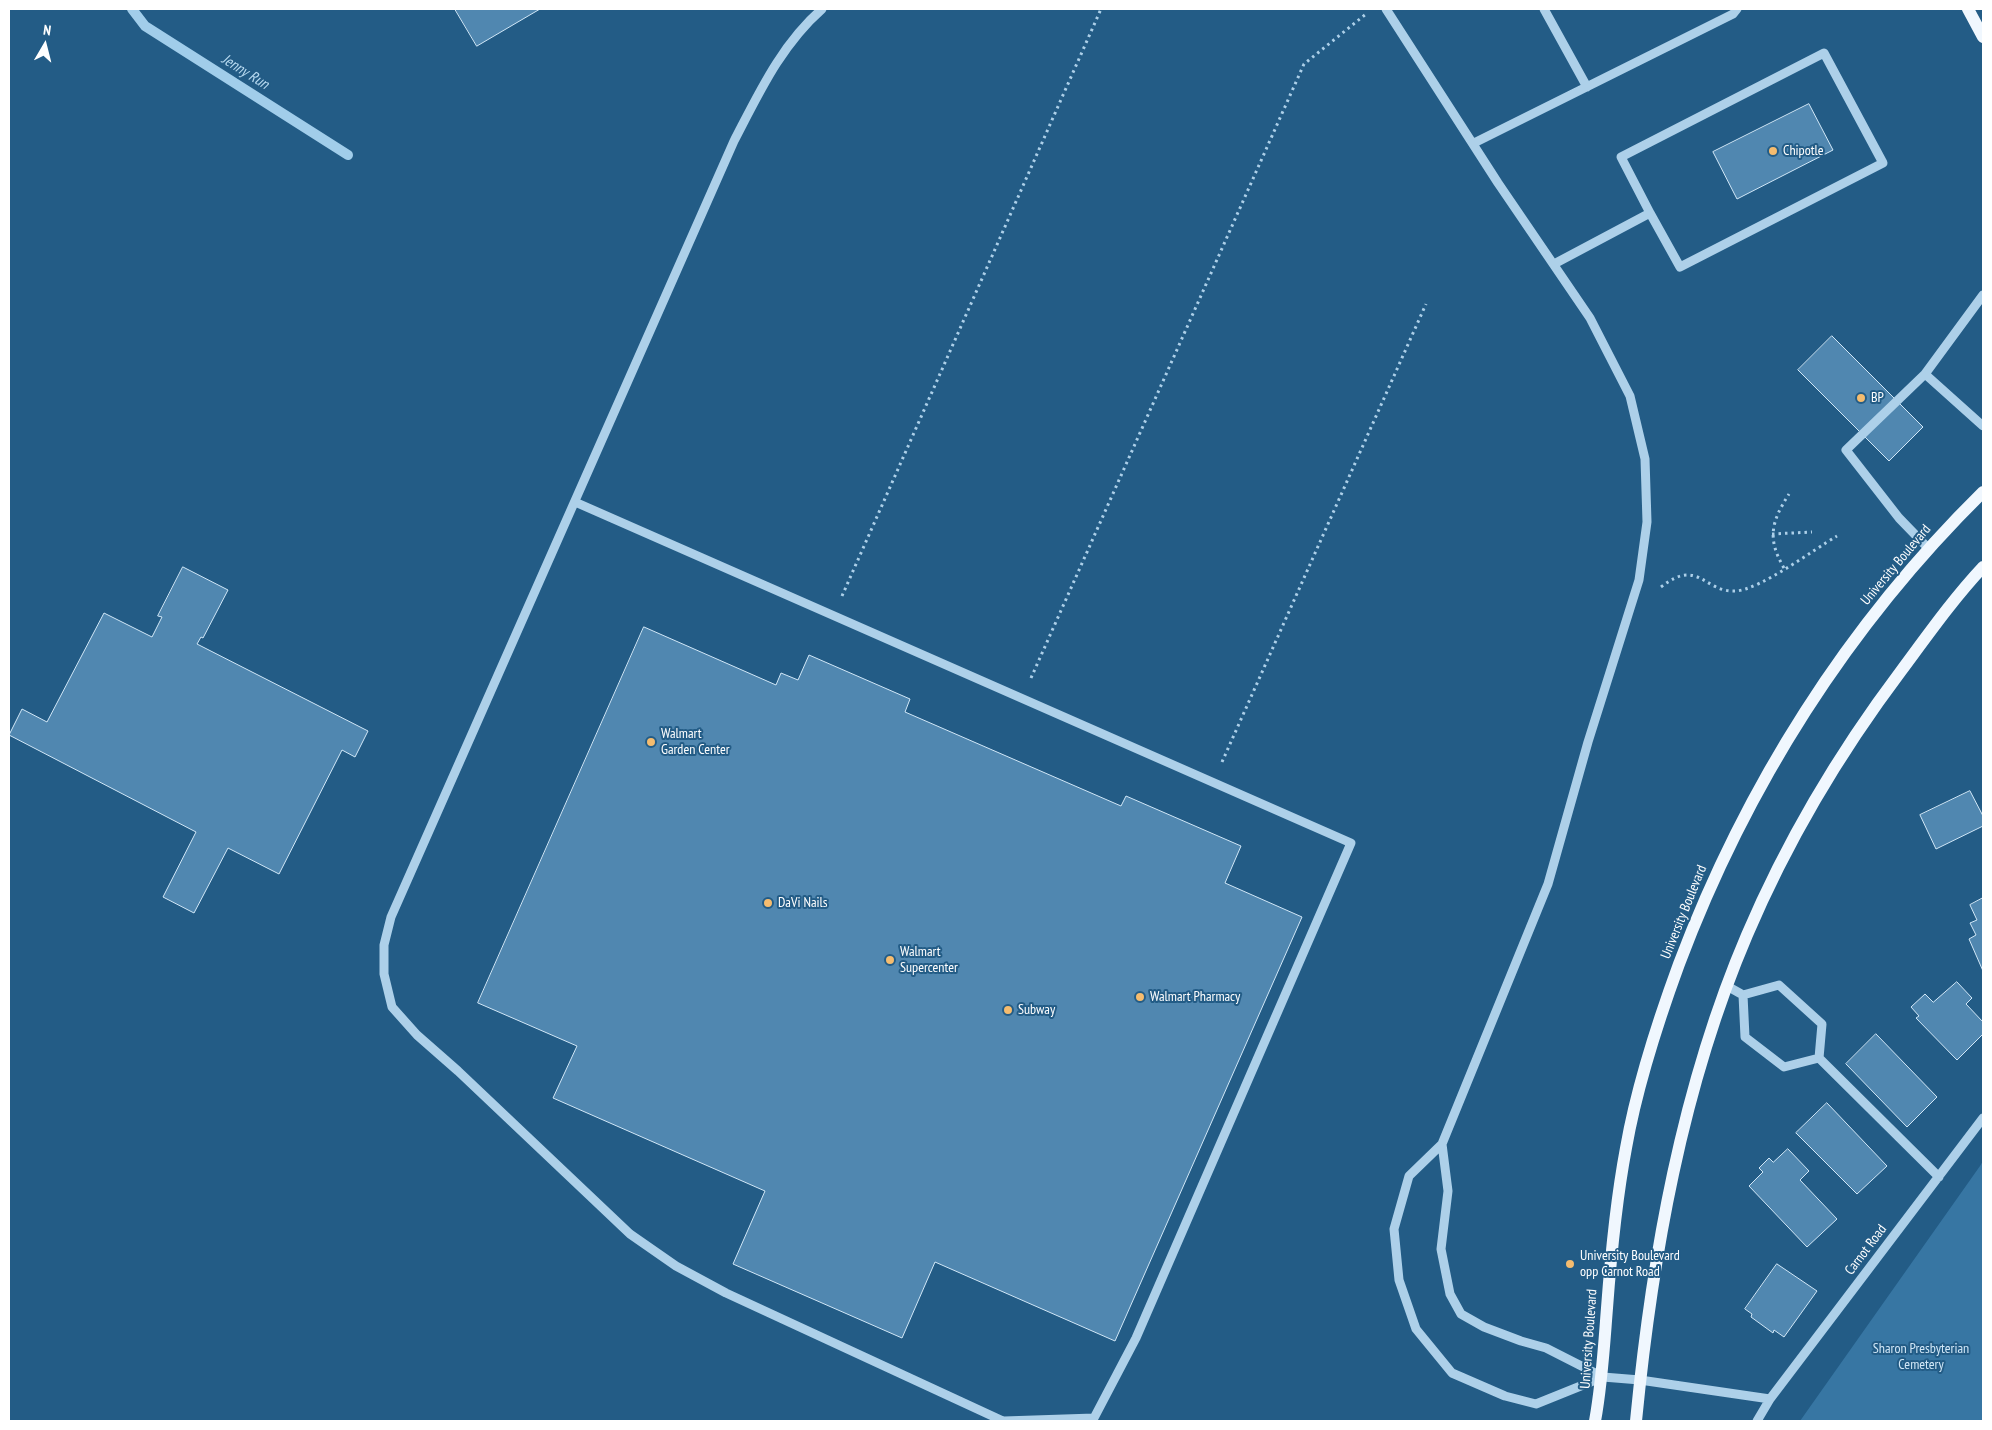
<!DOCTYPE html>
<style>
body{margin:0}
#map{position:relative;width:1992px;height:1430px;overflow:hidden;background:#235c86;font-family:"PT Sans Narrow",sans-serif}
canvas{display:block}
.frame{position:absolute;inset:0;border:10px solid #fff;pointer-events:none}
.north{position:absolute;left:20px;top:20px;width:50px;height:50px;-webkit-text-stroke:4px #235c86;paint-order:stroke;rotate:8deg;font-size:14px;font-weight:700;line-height:20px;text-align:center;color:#fff}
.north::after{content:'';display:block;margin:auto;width:18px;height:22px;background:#fff;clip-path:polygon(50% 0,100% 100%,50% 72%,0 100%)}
</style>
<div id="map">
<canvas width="1992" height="1430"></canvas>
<div class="frame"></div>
<div class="north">N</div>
</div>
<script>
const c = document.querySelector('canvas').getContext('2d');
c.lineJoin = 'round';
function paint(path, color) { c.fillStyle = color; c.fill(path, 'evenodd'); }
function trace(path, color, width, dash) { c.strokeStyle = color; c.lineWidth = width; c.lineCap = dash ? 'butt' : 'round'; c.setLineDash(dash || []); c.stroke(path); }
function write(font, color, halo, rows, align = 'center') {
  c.font = font + ' "PT Sans Narrow",sans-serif'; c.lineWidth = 4; c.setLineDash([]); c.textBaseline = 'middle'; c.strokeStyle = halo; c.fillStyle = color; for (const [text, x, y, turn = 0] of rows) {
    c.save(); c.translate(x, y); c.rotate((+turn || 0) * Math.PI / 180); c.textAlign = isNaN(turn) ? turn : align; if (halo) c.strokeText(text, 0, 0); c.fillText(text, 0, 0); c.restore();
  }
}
const green = new Path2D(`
 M 1983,1161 L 1983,1421 L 1800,1421 L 1980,1166 Z`);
const stream = new Path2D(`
 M 132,9 L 145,26 L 348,155`);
const building = new Path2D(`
 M 455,9 L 540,9 L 477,46 Z
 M 1809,104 L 1833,150 L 1737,199 L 1713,152 Z
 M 1832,336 L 1923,427 L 1889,461 L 1798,370 Z
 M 183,567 L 228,590 L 203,638 L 201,637 L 197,644 L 368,731 L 355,757 L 342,750 L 279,874 L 228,848 L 194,913 L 163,897 L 196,832 L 9,735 L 22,709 L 47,722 L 104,613 L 152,637 L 162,617 L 158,616 Z
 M 644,627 L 776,685 L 781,673 L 798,680 L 809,655 L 910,699 L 905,712 L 1121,806 L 1126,796 L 1241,846 L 1225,883 L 1302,917 L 1115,1341 L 935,1262 L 902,1338 L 733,1264 L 765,1191 L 553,1098 L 577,1046 L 478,1003 Z
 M 1970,791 L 1983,816 L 1983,826 L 1936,849 L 1920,815 Z
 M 1983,898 L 1983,971 L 1969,939 L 1976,935 L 1970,923 L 1977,920 L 1970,905 Z
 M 1957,982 L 1972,998 L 1966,1004 L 1983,1022 L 1983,1034 L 1957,1060 L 1916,1018 L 1919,1016 L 1911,1007 L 1925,994 L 1933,1002 Z
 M 1876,1034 L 1937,1097 L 1907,1127 L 1846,1064 Z
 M 1827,1103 L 1887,1166 L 1857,1194 L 1796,1133 Z
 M 1788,1149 L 1809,1171 L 1800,1180 L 1837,1219 L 1807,1247 L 1749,1186 L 1763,1172 L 1759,1168 L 1769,1158 L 1773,1162 Z
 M 1777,1264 L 1817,1291 L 1784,1337 L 1774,1330 L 1773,1333 L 1751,1317 L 1752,1314 L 1745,1309 Z`);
const path = new Path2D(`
 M 1772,534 L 1812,532
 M 1784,568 C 1767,539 1771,522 1789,494
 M 1661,587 C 1699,557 1704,593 1736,591 C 1761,589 1813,550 1837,536
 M 842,596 L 1101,9
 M 1031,678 L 1304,64 L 1366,14
 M 1222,762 L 1426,304`);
const minor = new Path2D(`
 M 822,9 C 781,45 759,93 734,141 L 391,917 L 384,945 L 384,974 L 392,1007 L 417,1035 L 458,1071 L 630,1234 L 676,1266 L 726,1293 L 1003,1421
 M 1386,9 L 1498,183 L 1590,318 L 1630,396 L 1645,459 L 1647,522 L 1639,580 L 1588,742 L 1548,884 L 1442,1144 L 1409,1176 L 1394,1229 L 1399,1280 L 1416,1329 L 1452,1373 L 1505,1396 L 1536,1404 L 1603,1377
 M 1544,9 L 1587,87
 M 1474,143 L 1733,14 L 1737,9
 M 1554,264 L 1650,213 L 1680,267 L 1883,163 L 1824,53 L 1621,157 L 1650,213
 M 1925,374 L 1983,295
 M 575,502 L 1351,843 L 1136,1338 L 1094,1418 L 1004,1421
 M 1929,549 L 1899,518 L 1846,450 L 1925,374 L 1983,426
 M 1727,986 L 1743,995 L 1779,985 L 1822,1024 L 1819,1058
 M 1743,995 L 1745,1037 L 1784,1067 L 1819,1058 L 1939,1177
 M 1442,1144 L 1448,1191 L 1441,1249 L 1450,1294 L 1461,1314 L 1484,1327 L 1521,1341 L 1546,1348 L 1603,1377 L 1640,1380 L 1770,1399
 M 1757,1421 L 1770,1399 L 1983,1118`);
const major = new Path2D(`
 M 1968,9 L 1983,37
 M 1595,1421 C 1602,1383 1604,1346 1607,1308 C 1611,1254 1616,1201 1626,1148 C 1637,1085 1657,1024 1679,964 C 1746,786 1848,625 1983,492
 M 1636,1421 C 1652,1257 1682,1087 1747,935 C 1787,841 1840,752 1901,671 C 1927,636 1953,599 1983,567`);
const markers = [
 [1773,151,5,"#f5bc6f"],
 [1861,398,5,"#f5bc6f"],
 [651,742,5,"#f5bc6f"],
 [768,903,5,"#f5bc6f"],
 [890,960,5,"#f5bc6f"],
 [1140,997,5,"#f5bc6f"],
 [1008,1010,5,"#f5bc6f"],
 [1570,1264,5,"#f5bc6f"]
];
const poiNames = [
 ["Chipotle",1783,151],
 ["BP",1871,398],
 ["Walmart",661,734],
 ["Garden Center",661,750],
 ["DaVi Nails",778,903],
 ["Walmart",900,952],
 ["Supercenter",900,968],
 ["Walmart Pharmacy",1150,997],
 ["Subway",1018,1010],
 ["University Boulevard",1580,1256],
 ["opp Carnot Road",1580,1272]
];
const streetNames = [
 ["University Boulevard",1896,565,-50],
 ["University Boulevard",1684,912,-68],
 ["Carnot Road",1866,1250,-53],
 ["University Boulevard",1589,1339,-86]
];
const parkNames = [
 ["Sharon Presbyterian",1921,1349],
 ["Cemetery",1921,1365]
];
const waterNames = [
 ["Jenny Run",245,72,32]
];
paint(green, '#3776a3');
trace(stream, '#a1cdea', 10);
paint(building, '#5087b0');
trace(building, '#d1e7f7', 1);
trace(path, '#add0e9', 3, [2.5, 4]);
trace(minor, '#add0e9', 9);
trace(major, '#f0f7fe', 12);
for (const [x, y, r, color] of markers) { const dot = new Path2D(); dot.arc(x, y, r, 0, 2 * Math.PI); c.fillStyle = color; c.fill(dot); trace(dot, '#235c86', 2); }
write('14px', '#fff', '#235c86', poiNames, 'left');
write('14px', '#fff', '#235c86', streetNames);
write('14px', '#d1e7f7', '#235c86', parkNames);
write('italic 15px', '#b8daf0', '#235c86', waterNames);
</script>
